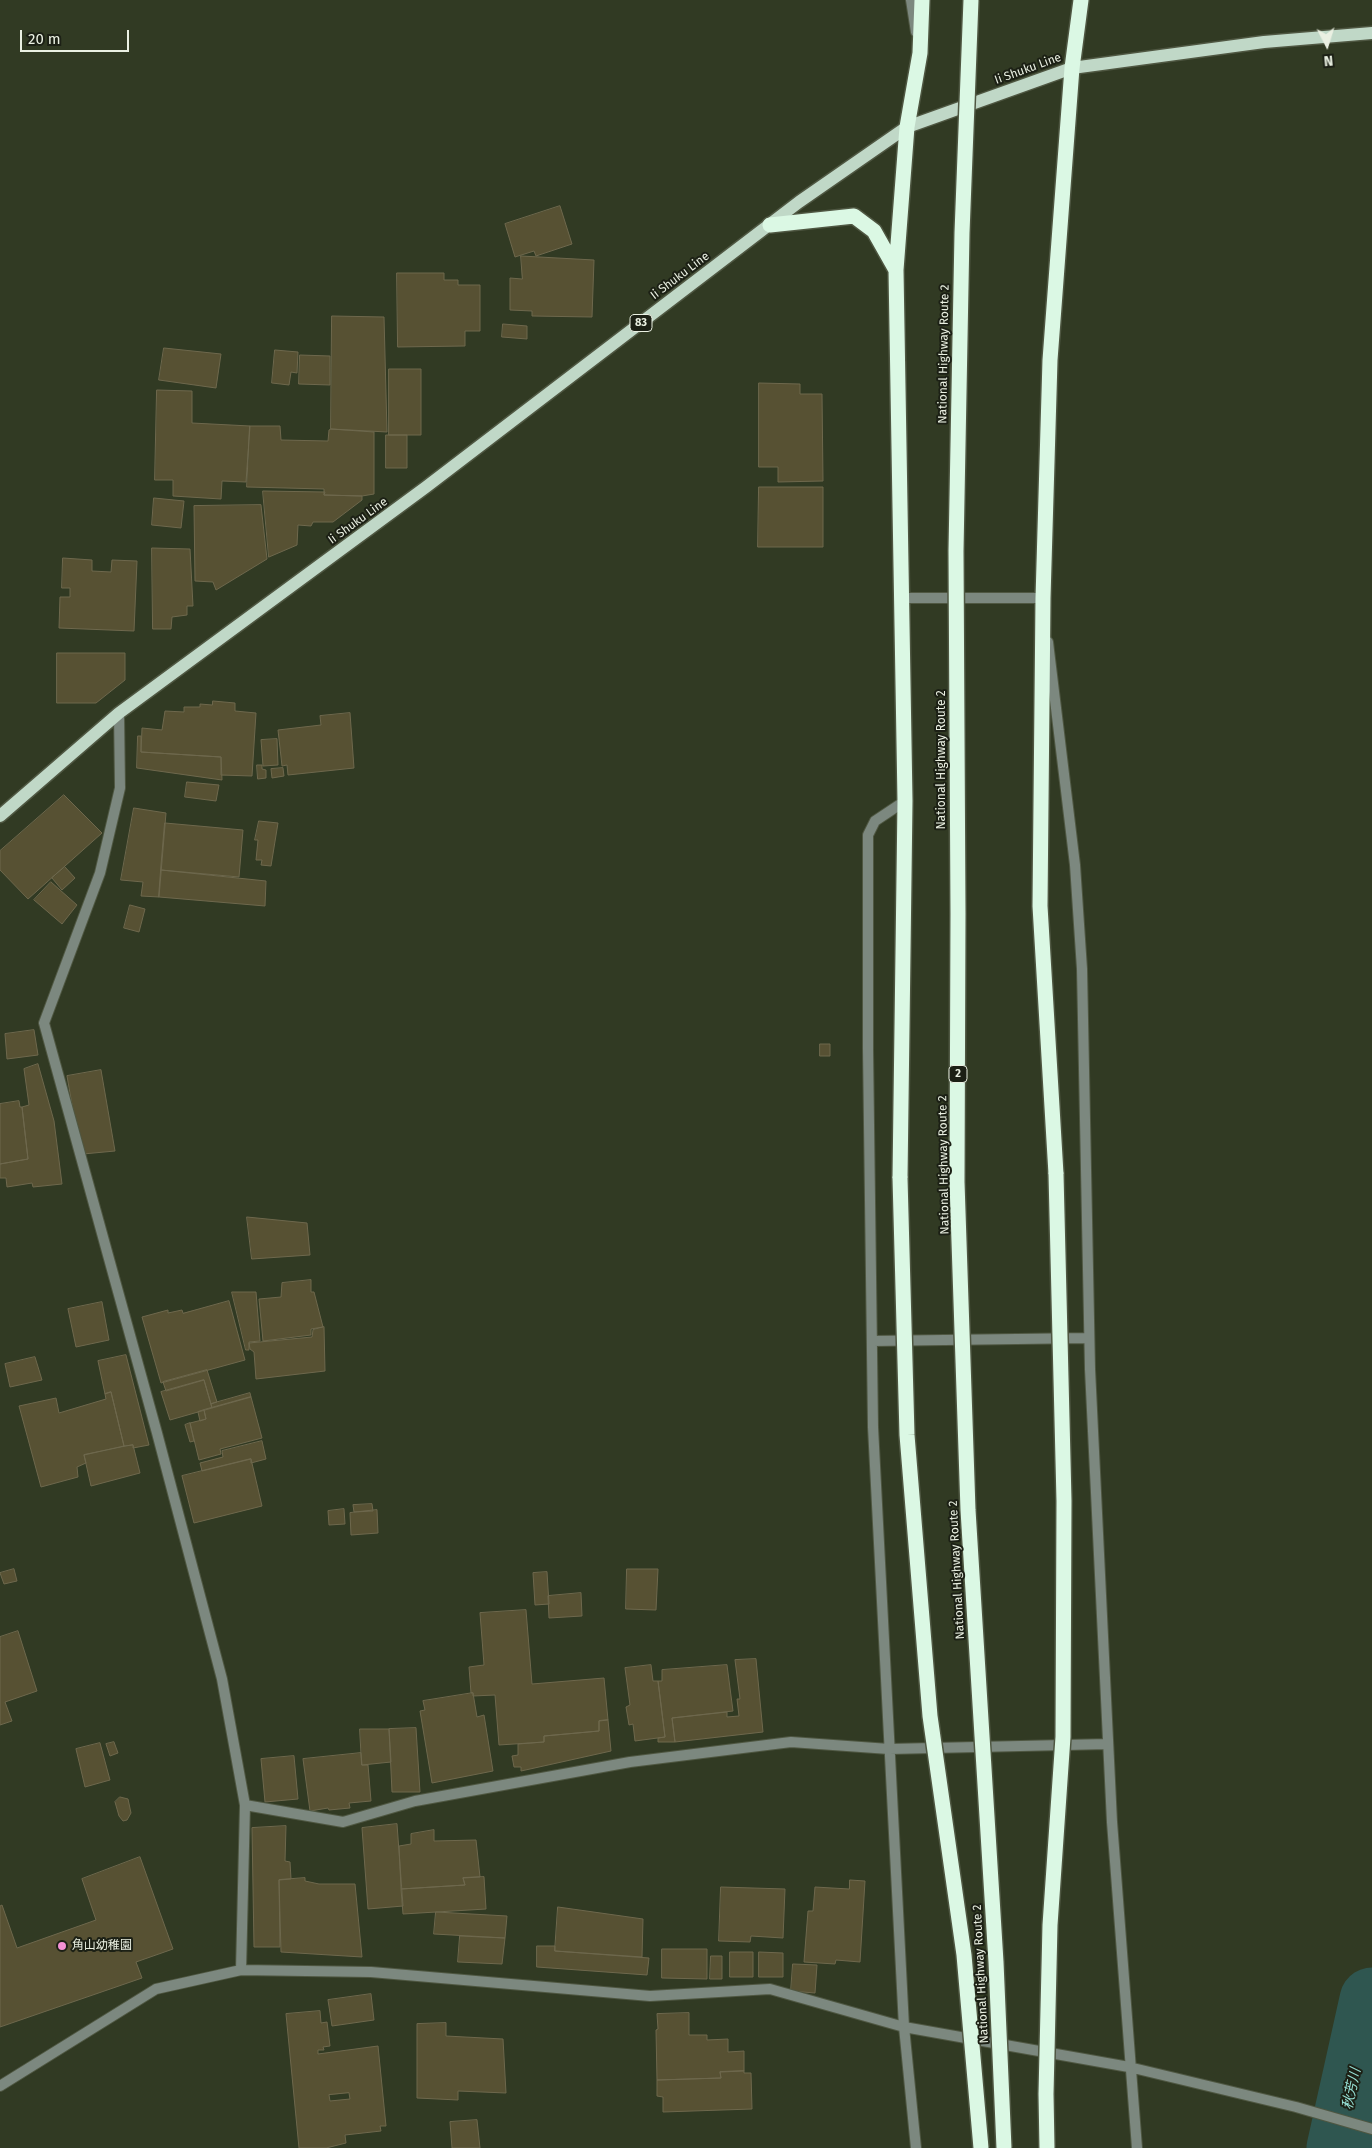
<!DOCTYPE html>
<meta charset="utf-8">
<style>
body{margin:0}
#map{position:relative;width:1372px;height:2148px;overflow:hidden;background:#313a23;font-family:"Fira Sans",sans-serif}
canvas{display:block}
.north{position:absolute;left:1302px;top:20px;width:50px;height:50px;-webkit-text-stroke:4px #1c2015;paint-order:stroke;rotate:175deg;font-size:14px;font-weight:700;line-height:20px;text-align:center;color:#eaf0e2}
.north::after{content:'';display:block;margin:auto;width:18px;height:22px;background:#eaf0e2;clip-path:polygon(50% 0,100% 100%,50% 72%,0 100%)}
.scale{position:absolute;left:20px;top:30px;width:109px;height:22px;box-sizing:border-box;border:2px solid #eaf0e2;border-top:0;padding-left:6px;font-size:15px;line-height:18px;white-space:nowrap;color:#eaf0e2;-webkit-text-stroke:4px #1c2015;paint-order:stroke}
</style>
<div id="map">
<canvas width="1372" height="2148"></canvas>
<div class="north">N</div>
<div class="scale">20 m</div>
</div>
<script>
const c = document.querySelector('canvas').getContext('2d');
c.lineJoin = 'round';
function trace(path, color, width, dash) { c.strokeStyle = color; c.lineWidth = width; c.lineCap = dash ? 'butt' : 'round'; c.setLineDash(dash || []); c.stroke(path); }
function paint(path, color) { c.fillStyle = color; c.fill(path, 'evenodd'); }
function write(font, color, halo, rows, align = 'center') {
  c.font = font + ' "Fira Sans","Noto Sans JP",sans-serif'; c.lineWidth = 4; c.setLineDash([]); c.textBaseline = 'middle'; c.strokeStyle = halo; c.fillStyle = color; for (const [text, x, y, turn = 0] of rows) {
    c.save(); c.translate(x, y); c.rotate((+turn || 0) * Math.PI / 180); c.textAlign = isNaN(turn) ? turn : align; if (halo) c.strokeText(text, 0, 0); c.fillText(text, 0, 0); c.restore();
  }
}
const river = new Path2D(`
 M 1339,2148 L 1372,2000`);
const building = new Path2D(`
 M 560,206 L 572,244 L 536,256 L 534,251 L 515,257 L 505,224 Z
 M 521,256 L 594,260 L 592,317 L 532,316 L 532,311 L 510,310 L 510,278 L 522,279 Z
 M 397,273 L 444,273 L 444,280 L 458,280 L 458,285 L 480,285 L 480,331 L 465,331 L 465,346 L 398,347 Z
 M 332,316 L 384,317 L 387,432 L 331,429 Z
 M 503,324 L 527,326 L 527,339 L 502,337 Z
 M 164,348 L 221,354 L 216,388 L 159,380 Z
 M 275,350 L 298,352 L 297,373 L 291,372 L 289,385 L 272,383 Z
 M 300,355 L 330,356 L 330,385 L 299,384 Z
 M 389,369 L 421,369 L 421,435 L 389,435 Z
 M 759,383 L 800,384 L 800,394 L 822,394 L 823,481 L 778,482 L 778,467 L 759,467 Z
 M 157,390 L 192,391 L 192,423 L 250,426 L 246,482 L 222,481 L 221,499 L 173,496 L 173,480 L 155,480 Z
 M 250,426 L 280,426 L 281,440 L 328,441 L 329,430 L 331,429 L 374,432 L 374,494 L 362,496 L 324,495 L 324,489 L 247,487 Z
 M 386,435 L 407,435 L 407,468 L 386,468 Z
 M 759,487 L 823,487 L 823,547 L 758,547 Z
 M 263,491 L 325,492 L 324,495 L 362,496 L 362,500 L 333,522 L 313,522 L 311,526 L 298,525 L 297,545 L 269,557 Z
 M 154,498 L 184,501 L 181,528 L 152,525 Z
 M 261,505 L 267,559 L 216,590 L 213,582 L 195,581 L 194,506 Z
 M 152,548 L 190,549 L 193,606 L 187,606 L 187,615 L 172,617 L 171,629 L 153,629 Z
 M 63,558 L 92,560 L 92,571 L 111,572 L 112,560 L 137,561 L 134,631 L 59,628 L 60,597 L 70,597 L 70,588 L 62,588 Z
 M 57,653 L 125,653 L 125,680 L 96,703 L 57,703 Z
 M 213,701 L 235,703 L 235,711 L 256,713 L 252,776 L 221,775 L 221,757 L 141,752 L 142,728 L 162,730 L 165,711 L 184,712 L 184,707 L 200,707 L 200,704 L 212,705 Z
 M 350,713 L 354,768 L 288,775 L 287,765 L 282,766 L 278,730 L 321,725 L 320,716 Z
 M 138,736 L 141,736 L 141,752 L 221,757 L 222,780 L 137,768 Z
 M 277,739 L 278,765 L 263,766 L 261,740 Z
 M 257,765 L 262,765 L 262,769 L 266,770 L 266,778 L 258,779 Z
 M 283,768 L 284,776 L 272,778 L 271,769 Z
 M 187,782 L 219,785 L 216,801 L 185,797 Z
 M 64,795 L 102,833 L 28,899 L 0,870 L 0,851 Z
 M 134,808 L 166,813 L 159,897 L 141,896 L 143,882 L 121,880 Z
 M 259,821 L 278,823 L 271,866 L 261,865 L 262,860 L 256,860 L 258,840 L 255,840 Z
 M 165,823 L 243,830 L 239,877 L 161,870 Z
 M 65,867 L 75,878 L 62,890 L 52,878 Z
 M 161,870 L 266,881 L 265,906 L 159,897 Z
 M 51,882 L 77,905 L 62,924 L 34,900 Z
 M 130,905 L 145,909 L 139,932 L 124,928 Z
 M 34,1030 L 38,1055 L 7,1059 L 5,1034 Z
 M 820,1044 L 830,1044 L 830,1056 L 820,1056 Z
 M 38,1064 L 54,1121 L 62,1184 L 33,1187 L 32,1183 L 7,1187 L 6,1178 L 0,1178 L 0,1164 L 28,1159 L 22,1107 L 29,1105 L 24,1069 Z
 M 101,1070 L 115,1151 L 83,1154 L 78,1139 L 67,1076 Z
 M 19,1101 L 20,1107 L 22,1107 L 28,1159 L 0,1164 L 0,1104 Z
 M 247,1217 L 307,1223 L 310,1255 L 252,1259 Z
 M 311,1280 L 311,1292 L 314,1292 L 323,1327 L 311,1329 L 311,1335 L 263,1341 L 259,1299 L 281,1297 L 282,1283 Z
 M 232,1292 L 256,1292 L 260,1341 L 249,1342 L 249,1350 L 246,1350 Z
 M 229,1301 L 245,1360 L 161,1383 L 142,1317 L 168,1310 L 168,1313 L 182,1310 L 183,1313 Z
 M 102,1302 L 109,1340 L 76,1347 L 68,1309 Z
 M 324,1327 L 325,1371 L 256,1379 L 254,1352 L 250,1349 L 249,1343 L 312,1337 L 313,1330 Z
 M 126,1355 L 149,1445 L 133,1448 L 133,1445 L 124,1446 L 111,1392 L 105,1394 L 98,1361 Z
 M 35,1357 L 42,1380 L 10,1387 L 5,1364 Z
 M 207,1370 L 217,1402 L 211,1404 L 204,1380 L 166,1391 L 163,1382 Z
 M 204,1380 L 212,1408 L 170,1420 L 161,1392 Z
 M 111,1392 L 124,1446 L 84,1455 L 86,1463 L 77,1467 L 78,1477 L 41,1487 L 19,1406 L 56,1398 L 59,1413 L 106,1399 L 105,1394 Z
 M 250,1393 L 251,1397 L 212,1408 L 211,1404 Z
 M 251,1397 L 262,1438 L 220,1449 L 221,1454 L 199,1460 L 190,1423 L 206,1419 L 204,1410 Z
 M 204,1410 L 206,1419 L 200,1421 L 198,1412 Z
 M 190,1423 L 194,1441 L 190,1442 L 185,1425 Z
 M 262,1441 L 266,1459 L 251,1463 L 251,1459 L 202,1471 L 200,1463 L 223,1457 L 222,1451 Z
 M 133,1445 L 140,1473 L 91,1486 L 84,1455 Z
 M 251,1459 L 262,1506 L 194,1523 L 182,1476 Z
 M 372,1504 L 373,1511 L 354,1512 L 353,1505 Z
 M 344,1509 L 345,1524 L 329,1525 L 328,1511 Z
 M 377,1510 L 378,1533 L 351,1535 L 350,1513 Z
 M 14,1569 L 17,1581 L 4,1584 L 0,1573 Z
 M 627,1569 L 658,1569 L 656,1610 L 626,1609 Z
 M 547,1572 L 549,1604 L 535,1605 L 533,1573 Z
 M 581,1593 L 582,1616 L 549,1618 L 548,1596 Z
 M 526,1610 L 532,1684 L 604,1678 L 608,1720 L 599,1721 L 599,1731 L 544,1736 L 544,1742 L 499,1745 L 495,1695 L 473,1696 L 473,1693 L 471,1693 L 469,1667 L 484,1665 L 480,1613 Z
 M 18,1631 L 37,1691 L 5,1702 L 12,1721 L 0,1725 L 0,1637 Z
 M 756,1659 L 763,1732 L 675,1742 L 672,1718 L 727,1712 L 727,1717 L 739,1716 L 737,1699 L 740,1699 L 735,1660 Z
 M 651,1665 L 653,1681 L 658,1681 L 665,1737 L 635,1741 L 633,1724 L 629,1725 L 626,1707 L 630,1705 L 625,1668 Z
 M 727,1665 L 733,1711 L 672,1718 L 675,1742 L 658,1742 L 658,1738 L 665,1737 L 658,1681 L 662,1681 L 662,1670 Z
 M 473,1693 L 477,1717 L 484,1715 L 493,1771 L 432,1783 L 420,1711 L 425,1710 L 423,1701 Z
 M 608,1720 L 611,1751 L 521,1771 L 521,1767 L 514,1767 L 512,1756 L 518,1755 L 518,1744 L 544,1742 L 544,1736 L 599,1731 L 599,1721 Z
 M 416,1728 L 420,1792 L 392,1792 L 389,1729 Z
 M 360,1729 L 389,1729 L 391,1762 L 362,1765 Z
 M 114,1742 L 118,1753 L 110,1756 L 106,1744 Z
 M 100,1743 L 110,1780 L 85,1787 L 76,1749 Z
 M 361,1753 L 362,1765 L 368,1765 L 371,1801 L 349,1803 L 350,1808 L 329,1810 L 328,1808 L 310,1811 L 303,1759 Z
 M 294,1756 L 298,1799 L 265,1802 L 261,1759 Z
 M 120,1797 L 128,1799 L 131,1813 L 127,1820 L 123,1821 L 119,1816 L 115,1802 Z
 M 397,1824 L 403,1906 L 368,1909 L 362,1828 Z
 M 286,1826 L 285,1861 L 290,1862 L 291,1879 L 279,1880 L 280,1947 L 254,1947 L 252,1828 Z
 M 434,1830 L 434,1841 L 476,1840 L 480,1877 L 463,1878 L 465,1885 L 401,1889 L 399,1846 L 411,1844 L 411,1834 Z
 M 140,1857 L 173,1949 L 136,1962 L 142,1978 L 0,2027 L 0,1906 L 2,1905 L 17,1948 L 96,1920 L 82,1879 Z
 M 484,1877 L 486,1909 L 403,1914 L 401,1889 L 465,1885 L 463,1878 Z
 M 305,1878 L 305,1881 L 319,1884 L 355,1884 L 362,1957 L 281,1952 L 279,1880 Z
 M 850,1880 L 865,1881 L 860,1962 L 836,1960 L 835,1964 L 804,1962 L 808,1911 L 813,1911 L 815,1887 L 849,1889 Z
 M 721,1887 L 785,1889 L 783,1938 L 751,1936 L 750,1942 L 719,1941 Z
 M 558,1907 L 643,1919 L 642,1957 L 555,1951 Z
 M 436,1912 L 507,1916 L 505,1938 L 434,1934 Z
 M 460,1936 L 505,1938 L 502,1964 L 458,1962 Z
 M 537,1946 L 555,1946 L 555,1951 L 649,1958 L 647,1975 L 537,1967 Z
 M 662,1949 L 707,1949 L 707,1979 L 662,1978 Z
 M 730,1952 L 753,1952 L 753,1977 L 730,1977 Z
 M 759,1952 L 783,1953 L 783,1977 L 759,1977 Z
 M 711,1956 L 722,1956 L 722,1979 L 710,1979 Z
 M 793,1964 L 817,1965 L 815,1993 L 791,1991 Z
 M 371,1994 L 374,2020 L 332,2026 L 328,2000 Z
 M 320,2011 L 321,2023 L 327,2022 L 330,2046 L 323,2047 L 324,2050 L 318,2050 L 318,2054 L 378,2046 L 386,2126 L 380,2126 L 381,2131 L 345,2135 L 346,2143 L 326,2148 L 299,2148 L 286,2014 ZM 349,2093 L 350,2099 L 330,2101 L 329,2095 Z
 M 689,2013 L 689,2035 L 707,2035 L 707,2040 L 728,2039 L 728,2052 L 744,2051 L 744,2071 L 720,2072 L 721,2078 L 657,2080 L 656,2030 L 658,2029 L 657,2014 Z
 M 446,2023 L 446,2036 L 503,2039 L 506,2093 L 458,2091 L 458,2100 L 417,2098 L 417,2024 Z
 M 744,2071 L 744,2073 L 751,2073 L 752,2109 L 663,2112 L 663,2097 L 657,2096 L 657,2080 L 721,2078 L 720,2072 Z
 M 477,2120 L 480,2148 L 452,2148 L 450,2122 Z`);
const street = new Path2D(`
 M 911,0 L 916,32
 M 902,598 L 1043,598 L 1044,603
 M 1048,642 L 1075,865 L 1082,969 L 1090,1369 L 1112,1822 L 1137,2148
 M 119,713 L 120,788 L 100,873 L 44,1023 L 157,1433 L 222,1679 L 245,1805 L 241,1970
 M 905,801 L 875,821 L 868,835 L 868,1049 L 873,1427 L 904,2027 L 916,2148
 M 872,1341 L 1089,1338
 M 245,1805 L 343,1822 L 415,1801 L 630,1762 L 791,1742 L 889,1749 L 1108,1744
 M 0,2086 L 156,1989 L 241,1970 L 371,1972 L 650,1996 L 770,1989 L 904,2027 L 1129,2067 L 1296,2107 L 1372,2129`);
const primary = new Path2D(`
 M 0,816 L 119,713 L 426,487 L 799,202 L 907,127 L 1072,68 L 1264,42 L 1372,33`);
const highway = new Path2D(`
 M 770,225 L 854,216 L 874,231 L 896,270
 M 1056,1174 L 1040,906 L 1043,598 L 1050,360 L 1072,68 L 1081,0
 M 900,1178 L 905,801 L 896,270 L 907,127 L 920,53 L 922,0`);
const highwayBridge = new Path2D(`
 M 971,0 L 962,233 L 956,551 L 958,914 L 957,1182 L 968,1510 L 996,1962 L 1004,2148
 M 900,1178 L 907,1435 L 930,1716 L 964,1955 L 981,2148
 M 1047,2148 L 1046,2094 L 1050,1925 L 1063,1737 L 1064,1501 L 1056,1174`);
const markers = [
 [62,1946,5,"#f491d4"]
];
const shields = [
 [641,323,22],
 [958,1074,18]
];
const shieldNames = [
 ["83",641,323],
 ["2",958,1074]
];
const streetNames = [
 ["Ii Shuku Line",1028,69,-20],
 ["Ii Shuku Line",680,276,-37],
 ["National Highway Route 2",944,354,-89],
 ["Ii Shuku Line",358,521,-36],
 ["National Highway Route 2",942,760,-90],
 ["National Highway Route 2",944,1165,-91],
 ["National Highway Route 2",957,1570,-93],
 ["National Highway Route 2",981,1974,-93]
];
const poiNames = [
 ["角山幼稚園",72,1946]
];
const waterNames = [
 ["秋芳川",1352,2089,-78]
];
trace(river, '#2f5650', 65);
paint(building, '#575133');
trace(building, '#6e684d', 1);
trace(street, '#4f5742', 12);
trace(primary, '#4f5742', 15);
trace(highway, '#4f5742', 18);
trace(street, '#7c887f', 10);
trace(primary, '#c0d8c7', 12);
trace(highway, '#dbf8e4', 15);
trace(highwayBridge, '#4f5742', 18, []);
trace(highwayBridge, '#dbf8e4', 15);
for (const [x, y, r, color] of markers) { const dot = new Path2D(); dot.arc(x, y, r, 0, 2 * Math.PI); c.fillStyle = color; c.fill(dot); trace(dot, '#1c2015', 2); }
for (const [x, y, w] of shields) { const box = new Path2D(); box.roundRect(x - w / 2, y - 8.5, w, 17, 4); c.fillStyle = '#1c2015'; c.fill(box); trace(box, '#eaf0e2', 1); }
write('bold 11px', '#eaf0e2', null, shieldNames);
write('12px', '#eaf0e2', '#1c2015', streetNames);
write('12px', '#eaf0e2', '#1c2015', poiNames, 'left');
write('italic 14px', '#97e1d6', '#1c2015', waterNames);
</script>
